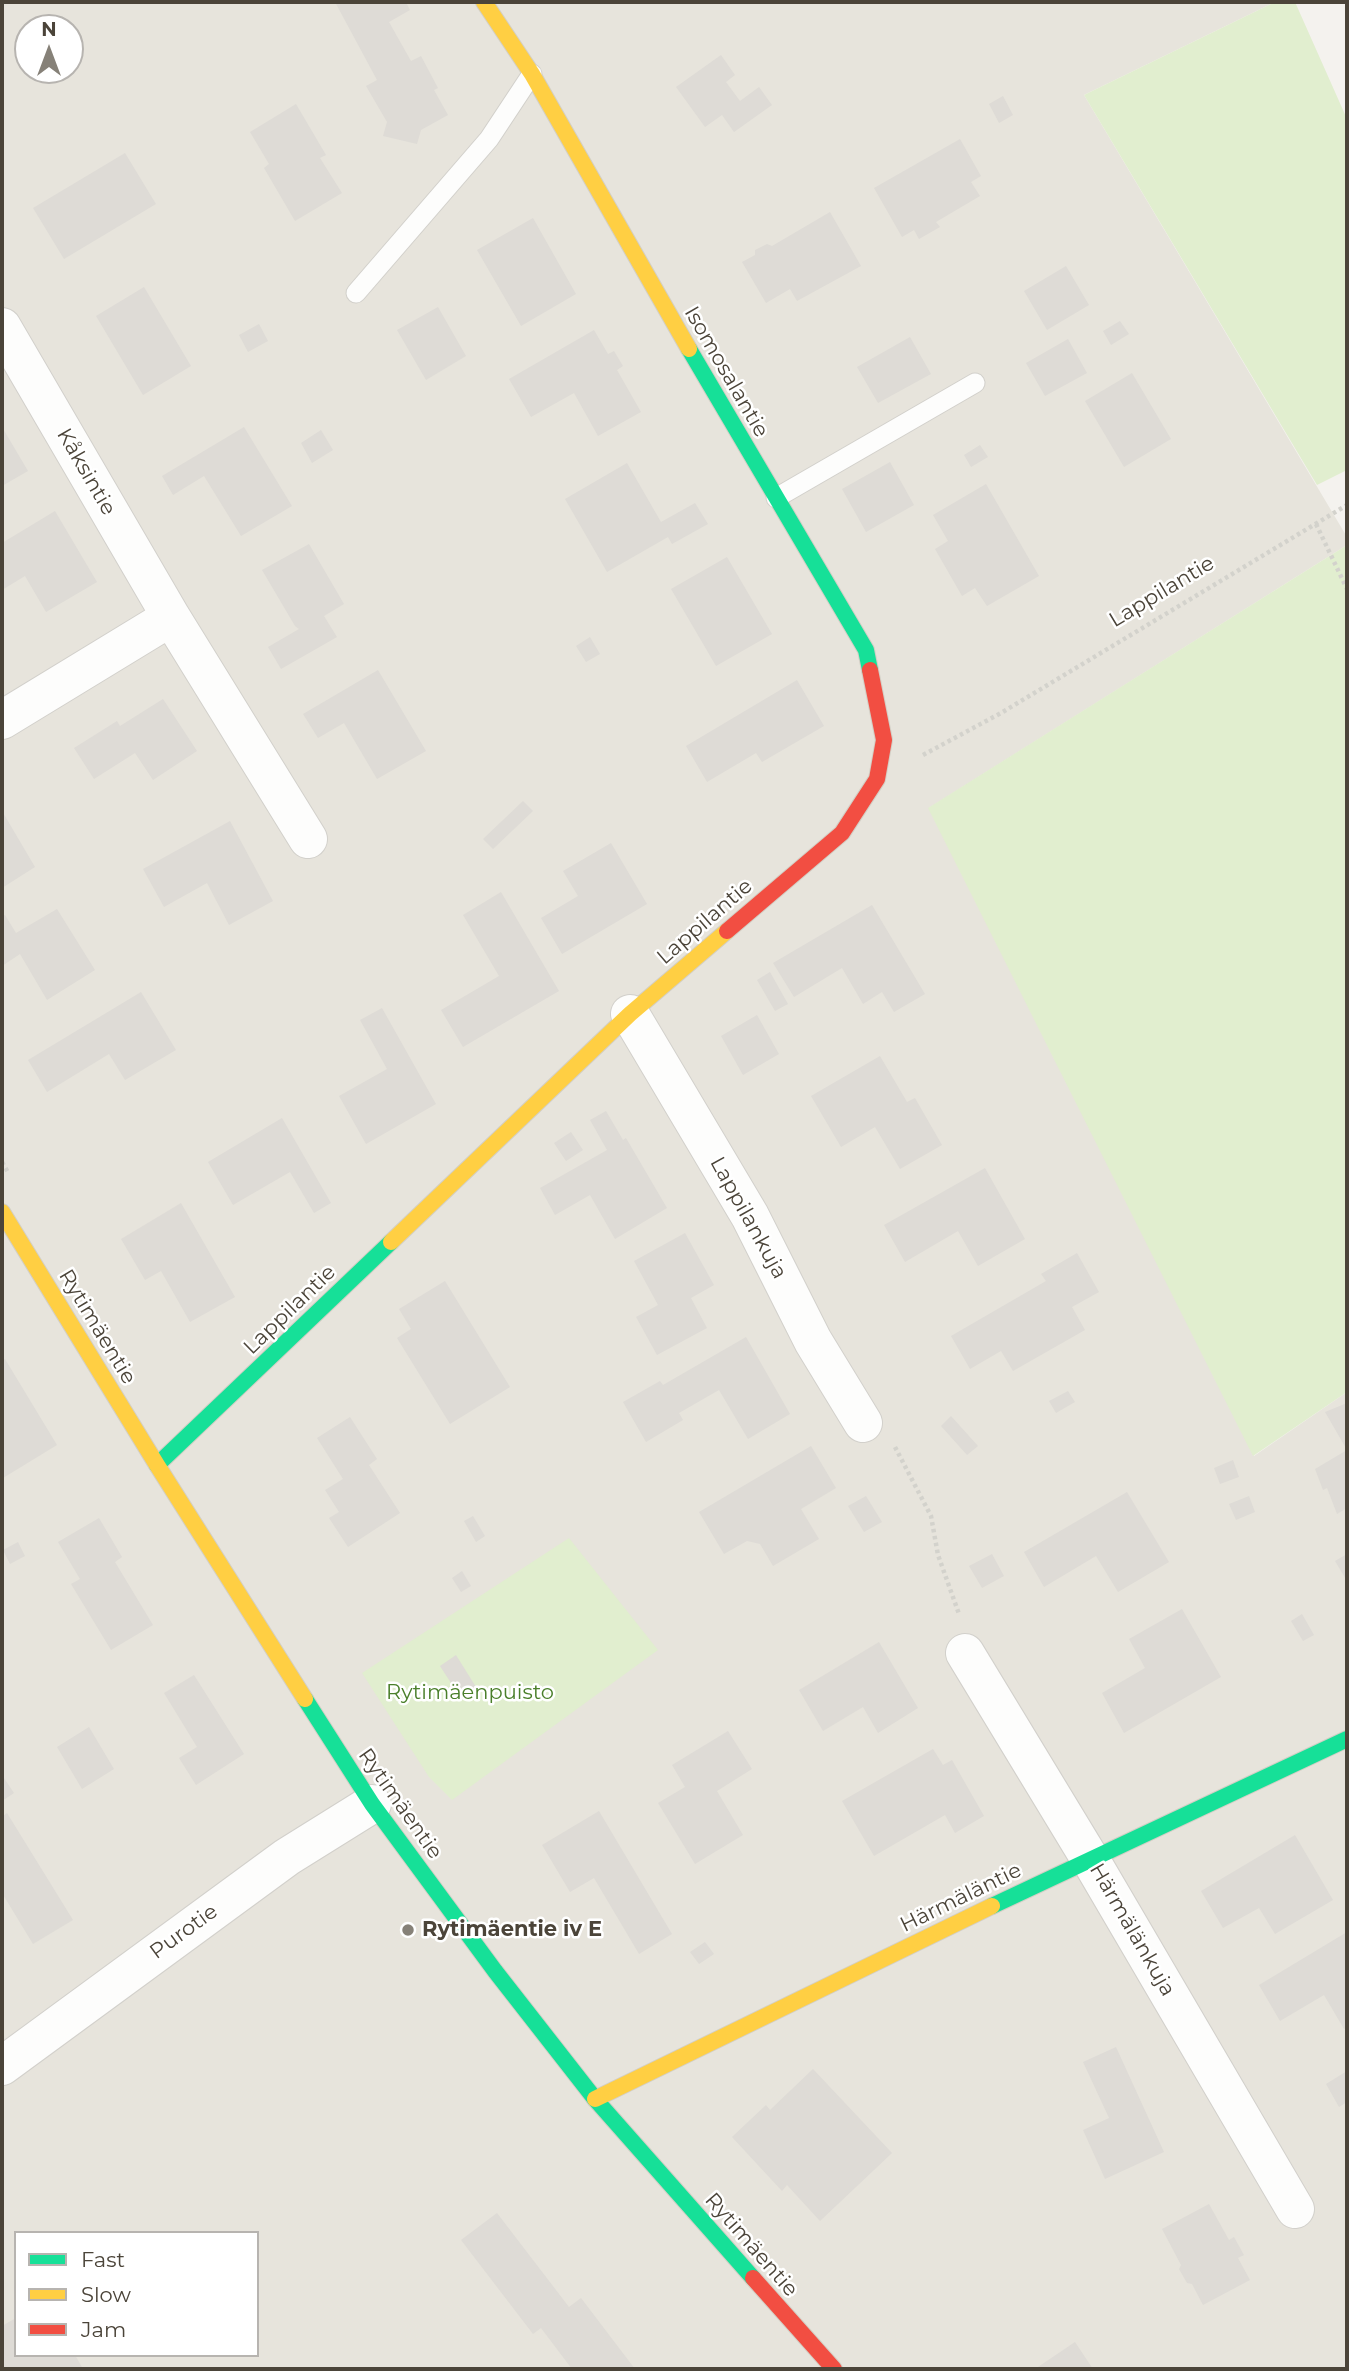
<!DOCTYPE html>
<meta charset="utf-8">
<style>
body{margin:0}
#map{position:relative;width:1349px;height:2371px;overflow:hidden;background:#f4f2ee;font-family:Montserrat,sans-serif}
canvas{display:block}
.frame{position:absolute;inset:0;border:4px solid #4b4439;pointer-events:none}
.legend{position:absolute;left:14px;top:2231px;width:245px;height:126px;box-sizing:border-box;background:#fff;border:2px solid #b7b4b0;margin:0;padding:9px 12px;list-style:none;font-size:21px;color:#4b4439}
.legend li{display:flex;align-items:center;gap:14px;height:35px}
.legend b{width:35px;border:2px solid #b7b4b0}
.north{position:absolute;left:14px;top:14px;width:70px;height:70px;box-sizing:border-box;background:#fff;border:2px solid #b7b4b0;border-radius:50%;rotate:0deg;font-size:19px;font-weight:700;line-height:28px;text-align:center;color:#4b4439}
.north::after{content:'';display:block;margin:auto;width:24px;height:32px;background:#868178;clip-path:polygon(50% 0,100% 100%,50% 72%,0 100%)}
</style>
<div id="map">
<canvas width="1349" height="2371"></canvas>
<div class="frame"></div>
<ul class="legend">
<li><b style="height:9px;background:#16e098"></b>Fast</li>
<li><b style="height:9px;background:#ffcf43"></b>Slow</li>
<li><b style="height:9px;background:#f24e42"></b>Jam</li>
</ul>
<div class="north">N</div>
</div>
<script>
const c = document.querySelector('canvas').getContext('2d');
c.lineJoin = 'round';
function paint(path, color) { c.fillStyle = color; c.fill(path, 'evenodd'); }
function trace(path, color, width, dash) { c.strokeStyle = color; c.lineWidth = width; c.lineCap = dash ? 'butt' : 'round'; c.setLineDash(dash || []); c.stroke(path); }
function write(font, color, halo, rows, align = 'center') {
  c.font = font + ' Montserrat,sans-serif'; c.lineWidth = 5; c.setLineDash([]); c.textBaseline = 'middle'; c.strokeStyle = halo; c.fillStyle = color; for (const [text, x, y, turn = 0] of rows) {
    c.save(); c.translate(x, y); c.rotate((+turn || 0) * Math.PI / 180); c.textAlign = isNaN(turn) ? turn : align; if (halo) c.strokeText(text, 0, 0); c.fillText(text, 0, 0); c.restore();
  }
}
const residential = new Path2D(`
 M 2,2 L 1275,2 L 1084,95 L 1347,537 L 1347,545 L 929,808 L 1254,1456 L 1347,1392 L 1347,2369 L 2,2369 ZM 28,28 L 70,28 L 70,70 L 28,70 ZM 16,2233 L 257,2233 L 257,2355 L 16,2355 Z`);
const green = new Path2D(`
 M 1275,2 L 1295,2 L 1347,119 L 1347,470 L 1317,485 L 1084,95 Z
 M 1347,545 L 1347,1392 L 1253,1456 L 928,808 Z
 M 569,1538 L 658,1650 L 452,1800 L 429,1777 L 362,1673 Z`);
const building = new Path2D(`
 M 335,2 L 406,2 L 410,10 L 389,22 L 411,61 L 421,56 L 438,88 L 434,90 L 448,115 L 421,130 L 417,144 L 383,136 L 387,122 L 366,86 L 377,80 Z
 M 721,55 L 735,75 L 726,82 L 740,101 L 759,87 L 772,105 L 734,132 L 722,115 L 705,127 L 676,87 Z
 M 1003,96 L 1013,115 L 999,123 L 989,104 Z
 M 296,104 L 326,155 L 320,158 L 342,193 L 295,221 L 264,168 L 269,164 L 250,132 Z
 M 960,139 L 981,176 L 971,182 L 980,196 L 936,222 L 940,227 L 919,239 L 914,230 L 902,237 L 874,188 Z
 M 125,153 L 156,204 L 64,259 L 33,208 Z
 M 830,212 L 861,266 L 797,301 L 790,289 L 766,303 L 742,262 L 755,255 L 755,250 L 767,244 L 772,246 Z
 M 533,218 L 576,294 L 521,326 L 477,250 Z
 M 1066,266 L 1089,305 L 1047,330 L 1024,291 Z
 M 144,287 L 191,366 L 143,395 L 96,316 Z
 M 438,307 L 466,356 L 426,380 L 397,330 Z
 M 1120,321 L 1129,334 L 1111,345 L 1103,331 Z
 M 259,324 L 268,341 L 248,352 L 239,335 Z
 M 594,330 L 608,354 L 614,351 L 623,366 L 617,370 L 641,412 L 598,436 L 574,393 L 531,417 L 509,379 Z
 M 910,337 L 931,374 L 878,403 L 857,367 Z
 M 1068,339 L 1087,373 L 1045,396 L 1026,363 Z
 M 1132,373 L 1171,439 L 1124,467 L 1085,401 Z
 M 2,427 L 28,471 L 2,486 Z
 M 244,427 L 292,506 L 241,536 L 204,476 L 173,495 L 162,476 Z
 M 321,430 L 333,450 L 312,463 L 301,443 Z
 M 980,445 L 988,457 L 971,467 L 964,455 Z
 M 890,462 L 914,505 L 866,532 L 842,489 Z
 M 627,463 L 661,522 L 695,503 L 708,524 L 672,544 L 668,537 L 607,572 L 565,499 Z
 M 986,484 L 1039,576 L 987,606 L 975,588 L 962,596 L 935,549 L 948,541 L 933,515 Z
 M 55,511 L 97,582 L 46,612 L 25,576 L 2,590 L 2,543 Z
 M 309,544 L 344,604 L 324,616 L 337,637 L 281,669 L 268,647 L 299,629 L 295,626 L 262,570 Z
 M 727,557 L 772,634 L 716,666 L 671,589 Z
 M 590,637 L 600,654 L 586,662 L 576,646 Z
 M 378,670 L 426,751 L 377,779 L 344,723 L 318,738 L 303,714 Z
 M 797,680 L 824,726 L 762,762 L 756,753 L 707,782 L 686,746 Z
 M 163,699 L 197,751 L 153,780 L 135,753 L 94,779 L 74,748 L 117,721 L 120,726 Z
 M 523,801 L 533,811 L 493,849 L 483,839 Z
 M 2,811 L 35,867 L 2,888 Z
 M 230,821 L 273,901 L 229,925 L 207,883 L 164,907 L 143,869 Z
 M 611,843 L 647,904 L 562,954 L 541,918 L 578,896 L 563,871 Z
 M 501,892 L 559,991 L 463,1047 L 441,1010 L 499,976 L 463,915 Z
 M 872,905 L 925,994 L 894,1012 L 882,992 L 863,1004 L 842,968 L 794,997 L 773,963 Z
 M 57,909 L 95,970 L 47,1000 L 20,954 L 2,966 L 2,916 L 5,915 L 16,933 Z
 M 770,972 L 788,1004 L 775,1011 L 757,980 Z
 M 141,992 L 176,1050 L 125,1080 L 109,1054 L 47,1092 L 28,1060 Z
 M 382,1008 L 436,1104 L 366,1144 L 339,1096 L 387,1069 L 360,1020 Z
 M 757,1015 L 779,1054 L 743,1075 L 721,1036 Z
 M 880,1056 L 907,1102 L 915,1098 L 942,1145 L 900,1169 L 875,1127 L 841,1147 L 811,1096 Z
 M 606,1111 L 623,1140 L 626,1138 L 667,1208 L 615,1239 L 590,1195 L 555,1215 L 540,1188 L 607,1150 L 590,1120 Z
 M 282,1118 L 331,1203 L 314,1213 L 290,1172 L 233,1205 L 208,1162 Z
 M 571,1132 L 583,1150 L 566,1161 L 554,1143 Z
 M 985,1168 L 1025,1239 L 978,1266 L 958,1231 L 905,1262 L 884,1225 Z
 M 181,1203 L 235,1297 L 190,1322 L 161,1271 L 145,1280 L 121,1239 Z
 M 685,1233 L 714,1285 L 691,1298 L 707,1328 L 657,1355 L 636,1317 L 658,1305 L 634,1261 Z
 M 1077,1253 L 1099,1292 L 1072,1307 L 1085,1330 L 1013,1371 L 1001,1351 L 970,1369 L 951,1336 L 1046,1281 L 1041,1274 Z
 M 445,1281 L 510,1387 L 450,1424 L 397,1338 L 411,1329 L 399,1309 Z
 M 746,1337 L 790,1414 L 748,1439 L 719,1390 L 679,1413 L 683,1420 L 646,1442 L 623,1402 L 660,1381 L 663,1385 Z
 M 5,1359 L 57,1445 L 3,1478 L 2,1361 Z
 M 1068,1391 L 1075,1402 L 1056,1413 L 1049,1401 Z
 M 1347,1403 L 1347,1508 L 1337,1514 L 1327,1488 L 1323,1490 L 1315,1469 L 1347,1450 L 1325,1412 Z
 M 951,1416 L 978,1446 L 967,1455 L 941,1426 Z
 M 350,1417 L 377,1459 L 369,1465 L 400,1513 L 348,1547 L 329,1518 L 339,1512 L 325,1490 L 343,1479 L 317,1438 Z
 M 811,1446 L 836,1488 L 801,1509 L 819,1539 L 773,1566 L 760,1544 L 747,1541 L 724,1554 L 699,1512 Z
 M 1233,1460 L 1239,1477 L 1220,1484 L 1214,1468 Z
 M 1127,1492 L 1169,1562 L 1118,1592 L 1096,1556 L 1044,1587 L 1024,1552 Z
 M 866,1496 L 882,1522 L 864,1532 L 848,1506 Z
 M 1249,1496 L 1255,1512 L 1236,1520 L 1229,1504 Z
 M 473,1516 L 485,1536 L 476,1542 L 464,1521 Z
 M 99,1518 L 122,1557 L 115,1562 L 153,1625 L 111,1650 L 71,1584 L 80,1579 L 58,1542 Z
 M 18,1542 L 25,1556 L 10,1564 L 3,1550 Z
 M 992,1554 L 1004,1576 L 982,1588 L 969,1566 Z
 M 1347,1554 L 1347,1581 L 1335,1561 Z
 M 462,1571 L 471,1586 L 461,1592 L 452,1578 Z
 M 1182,1609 L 1221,1677 L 1124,1733 L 1102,1693 L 1145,1668 L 1129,1639 Z
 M 1302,1614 L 1314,1635 L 1303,1641 L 1291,1621 Z
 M 879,1642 L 918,1708 L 878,1733 L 863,1707 L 823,1731 L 799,1690 Z
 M 456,1655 L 476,1687 L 460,1697 L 440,1666 Z
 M 194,1675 L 244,1754 L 196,1785 L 179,1758 L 197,1747 L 164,1693 Z
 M 89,1727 L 114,1769 L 82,1789 L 57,1747 Z
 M 728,1731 L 752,1769 L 717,1791 L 743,1835 L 695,1864 L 658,1803 L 685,1787 L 672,1765 Z
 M 933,1749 L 943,1765 L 952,1760 L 984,1816 L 955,1833 L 945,1815 L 874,1856 L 842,1801 Z
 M 2,1775 L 14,1793 L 2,1801 Z
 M 599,1811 L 672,1934 L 639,1954 L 594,1878 L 570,1892 L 542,1845 Z
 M 7,1813 L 73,1920 L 33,1944 L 2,1893 L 2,1817 Z
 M 1295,1835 L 1333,1900 L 1275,1934 L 1259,1908 L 1223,1928 L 1201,1891 Z
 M 1347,1932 L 1347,2027 L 1344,2029 L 1324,1995 L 1280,2021 L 1259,1985 Z
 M 705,1942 L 714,1954 L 699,1964 L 690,1952 Z
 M 1116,2047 L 1164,2152 L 1105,2179 L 1083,2130 L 1109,2118 L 1083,2062 Z
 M 813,2069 L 892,2153 L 820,2221 L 787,2185 L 782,2191 L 732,2137 L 766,2105 L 770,2110 Z
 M 1347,2071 L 1347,2102 L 1339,2107 L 1326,2084 Z
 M 1209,2204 L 1229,2240 L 1234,2237 L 1244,2255 L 1238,2258 L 1250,2280 L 1203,2305 L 1192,2284 L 1187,2283 L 1179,2269 L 1181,2265 L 1162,2229 Z
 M 497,2213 L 569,2307 L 581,2298 L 635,2369 L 572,2369 L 541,2328 L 533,2334 L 461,2240 Z
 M 16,2318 L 16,2355 L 75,2355 L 83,2369 L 2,2369 L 2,2326 Z
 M 1075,2342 L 1093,2369 L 1035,2369 Z`);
const path = new Path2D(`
 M 1316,524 L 1347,589
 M 923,755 L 1001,713 L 1347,505
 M 2,1162 L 9,1174
 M 895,1447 L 931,1516 L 938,1555 L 959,1614`);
const lane = new Path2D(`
 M 356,293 L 489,139 L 532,74
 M 776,498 L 975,383`);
const street = new Path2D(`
 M 2,327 L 171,617 L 308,839
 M 2,720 L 171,617
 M 630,1014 L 750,1216 L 813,1341 L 863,1423
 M 965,1653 L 1090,1859 L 1295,2209
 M 2,2066 L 287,1857 L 372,1804`);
const fast = new Path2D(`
 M 689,349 L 866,650 L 870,670
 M 157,1465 L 391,1242
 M 305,1699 L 372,1804 L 495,1971 L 595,2099 L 753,2278
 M 992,1906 L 1347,1739`);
const slow = new Path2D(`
 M 484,2 L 532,74 L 689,349
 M 2,1212 L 157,1465 L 305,1699
 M 391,1242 L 630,1014 L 727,931
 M 595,2099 L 992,1906`);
const jam = new Path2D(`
 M 727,931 L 842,833 L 877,779 L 884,740 L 870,670
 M 753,2278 L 834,2369`);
const markers = [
 [408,1930,7,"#868178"]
];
const streetNames = [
 ["Isomosalantie",726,372,60],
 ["Kåksintie",86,472,60],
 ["Lappilantie",1162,592,-31],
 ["Lappilantie",705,922,-41],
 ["Lappilankuja",748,1218,61],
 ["Lappilantie",290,1310,-44],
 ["Rytimäentie",97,1327,59],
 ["Rytimäentie",400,1804,55],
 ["Härmäläntie",961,1898,-26],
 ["Härmälänkuja",1132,1930,60],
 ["Purotie",184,1932,-36],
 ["Rytimäentie",751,2245,49]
];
const parkNames = [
 ["Rytimäenpuisto",470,1693]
];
const poiNames = [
 ["Rytimäentie iv E",422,1930]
];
paint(residential, '#e7e4dc');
paint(green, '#e1eecf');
paint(building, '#dedbd6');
trace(lane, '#d2d0cb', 21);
trace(street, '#d2d0cb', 40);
trace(fast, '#d3cfc5', 18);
trace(slow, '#d3cfc5', 18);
trace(jam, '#d3cfc5', 18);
trace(path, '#d3d2cc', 4.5, [3.5, 3.5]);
trace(lane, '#fdfdfc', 19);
trace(street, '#fdfdfc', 38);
trace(fast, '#16e098', 16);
trace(slow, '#ffcf43', 16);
trace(jam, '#f24e42', 16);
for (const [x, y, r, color] of markers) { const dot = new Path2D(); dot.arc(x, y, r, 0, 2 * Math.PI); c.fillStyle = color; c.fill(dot); trace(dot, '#fff', 2.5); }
write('21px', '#4b4439', '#fff', streetNames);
write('21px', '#4a7f2a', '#fff', parkNames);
write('bold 21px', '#4b4439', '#fff', poiNames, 'left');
</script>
